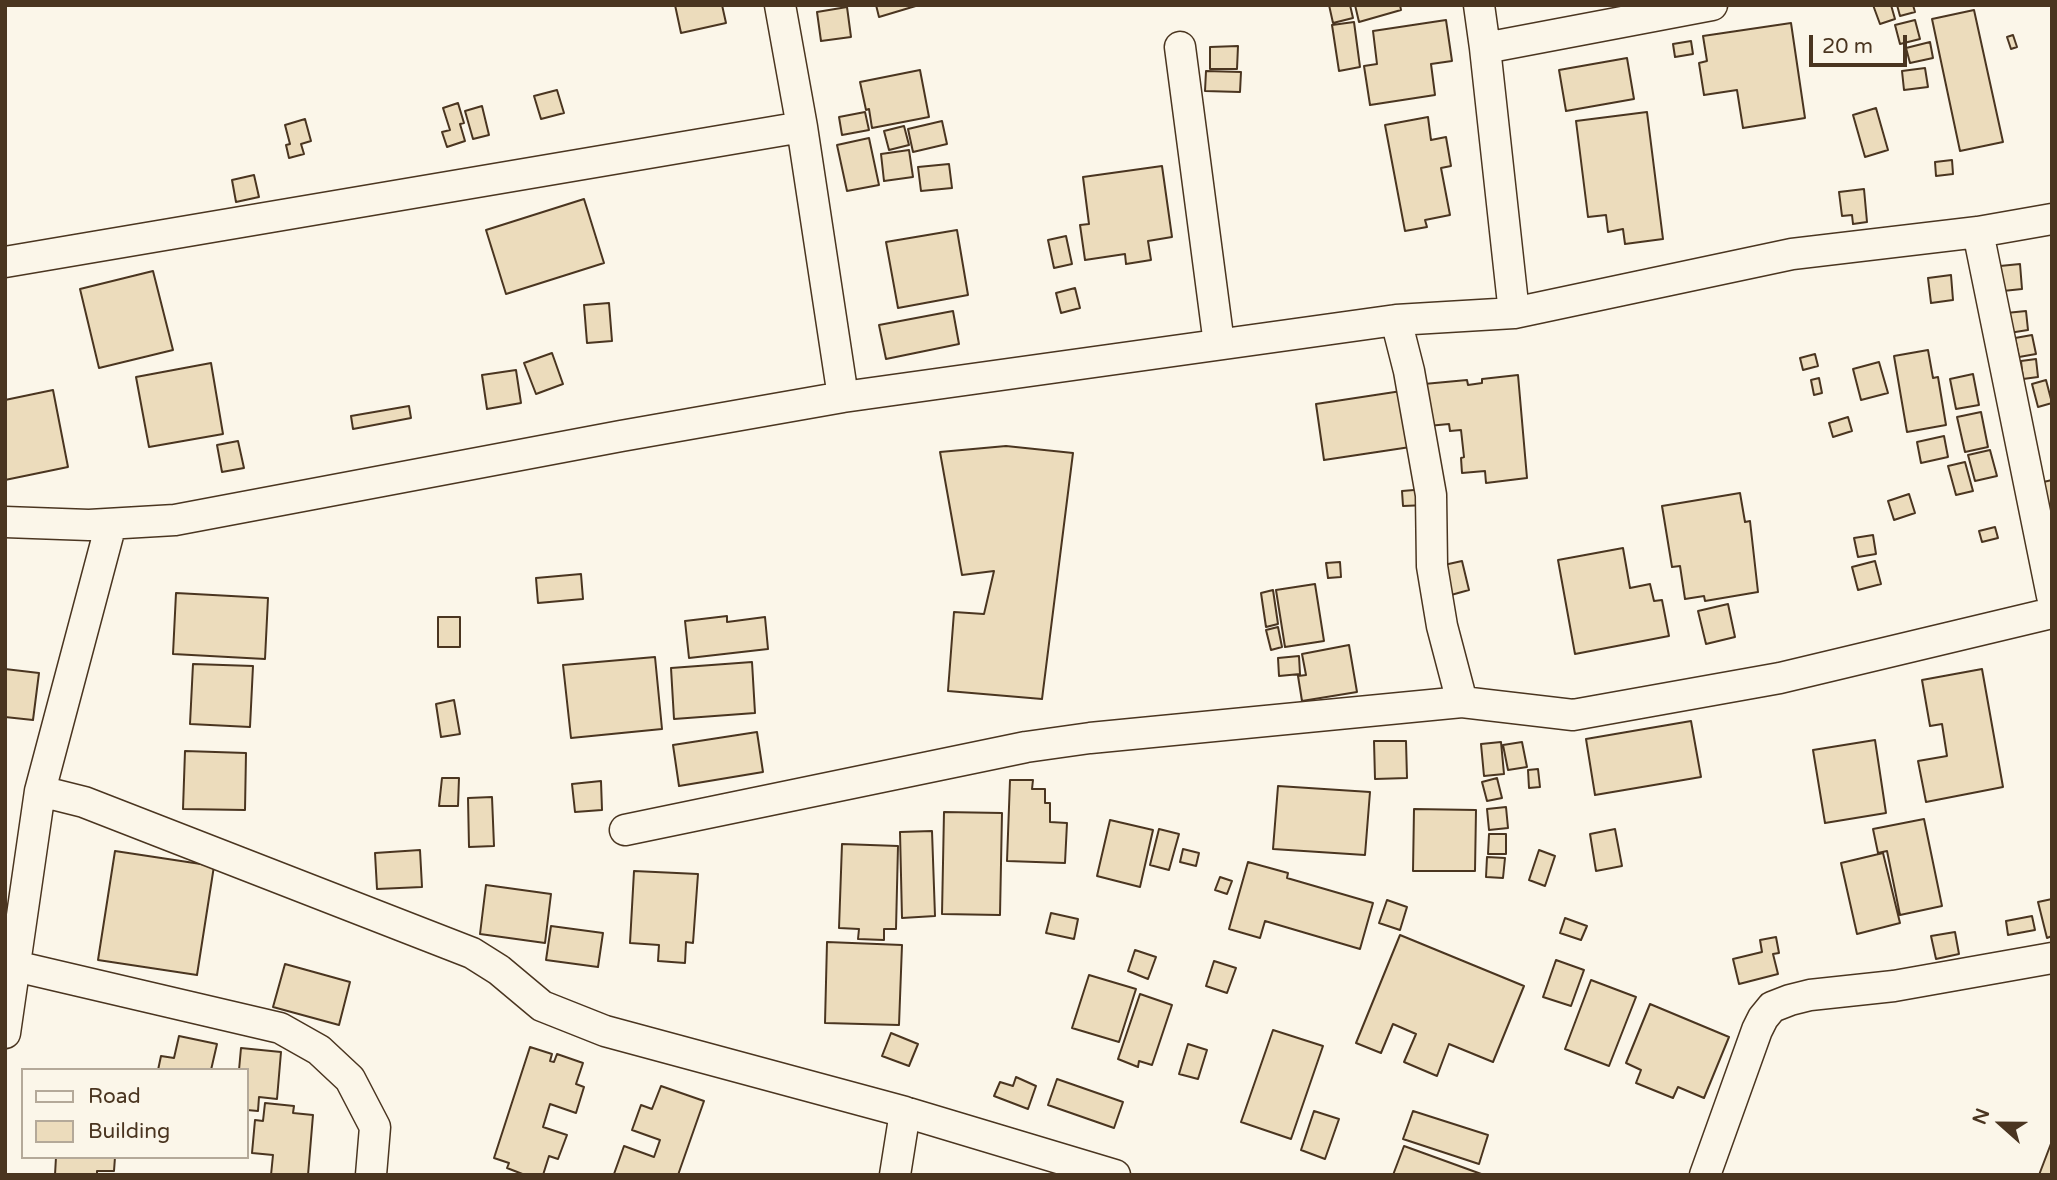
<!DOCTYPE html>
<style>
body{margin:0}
#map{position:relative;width:2057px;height:1180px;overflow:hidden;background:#fbf6e9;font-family:"Varela Round",sans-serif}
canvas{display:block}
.frame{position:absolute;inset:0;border:7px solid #4a3520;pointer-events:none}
.legend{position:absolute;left:21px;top:1068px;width:228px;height:91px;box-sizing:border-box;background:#fbf6e9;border:2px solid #b4a999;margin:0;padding:9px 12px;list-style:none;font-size:21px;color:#4a3520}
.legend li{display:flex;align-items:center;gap:14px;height:35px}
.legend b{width:35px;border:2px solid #b4a999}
.north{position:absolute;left:1966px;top:1089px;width:70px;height:70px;-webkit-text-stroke:5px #fbf6e9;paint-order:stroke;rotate:291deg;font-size:19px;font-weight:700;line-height:28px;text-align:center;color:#4a3520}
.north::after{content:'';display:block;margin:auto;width:24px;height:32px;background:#4a3520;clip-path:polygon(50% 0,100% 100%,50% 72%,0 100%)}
.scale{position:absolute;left:1809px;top:35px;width:98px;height:32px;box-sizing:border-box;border:4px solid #4a3520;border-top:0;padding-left:9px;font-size:21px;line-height:24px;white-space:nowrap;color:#4a3520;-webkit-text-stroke:5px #fbf6e9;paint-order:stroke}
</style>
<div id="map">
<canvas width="2057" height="1180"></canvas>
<div class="frame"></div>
<ul class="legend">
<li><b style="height:9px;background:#fbf6e9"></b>Road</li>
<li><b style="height:19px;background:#ecdcbc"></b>Building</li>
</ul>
<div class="north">N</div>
<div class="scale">20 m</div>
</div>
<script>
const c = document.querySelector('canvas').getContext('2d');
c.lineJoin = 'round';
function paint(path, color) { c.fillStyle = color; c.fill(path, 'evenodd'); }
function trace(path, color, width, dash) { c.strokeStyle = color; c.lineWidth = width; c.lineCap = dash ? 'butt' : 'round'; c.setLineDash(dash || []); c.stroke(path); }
const building = new Path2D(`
 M 675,5 L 722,5 L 726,23 L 681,33 Z
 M 876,5 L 919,5 L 879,17 Z
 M 1329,5 L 1350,5 L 1353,18 L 1333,23 Z
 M 1355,5 L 1400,5 L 1401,10 L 1359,22 Z
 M 1873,5 L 1891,5 L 1895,19 L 1880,24 Z
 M 1897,5 L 1913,5 L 1915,12 L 1900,16 Z
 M 847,7 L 851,37 L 821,41 L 817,12 Z
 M 1974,10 L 2003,142 L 1960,151 L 1932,19 Z
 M 1446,20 L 1452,61 L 1431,64 L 1435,95 L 1370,105 L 1364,66 L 1377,64 L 1373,31 Z
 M 1915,20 L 1920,39 L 1900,44 L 1895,25 Z
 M 1354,22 L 1360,67 L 1339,71 L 1332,25 Z
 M 1791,23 L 1805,118 L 1743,128 L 1737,90 L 1704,95 L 1699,63 L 1707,61 L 1703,36 Z
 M 2013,35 L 2017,47 L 2011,49 L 2007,37 Z
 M 1691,41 L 1693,54 L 1675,57 L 1673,44 Z
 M 1930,42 L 1933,58 L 1910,63 L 1906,48 Z
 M 1238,46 L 1237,69 L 1210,69 L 1210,47 Z
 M 1627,58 L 1634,99 L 1566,111 L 1559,70 Z
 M 1925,68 L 1928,87 L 1904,90 L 1902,71 Z
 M 920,70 L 929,117 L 872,128 L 869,109 L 866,110 L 860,82 Z
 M 1206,71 L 1241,72 L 1240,92 L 1205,91 Z
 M 557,90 L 564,113 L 541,119 L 534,96 Z
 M 458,103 L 464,123 L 460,124 L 465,141 L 447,147 L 442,132 L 450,130 L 443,108 Z
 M 482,106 L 489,135 L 473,139 L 465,111 Z
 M 1876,108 L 1888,150 L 1865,157 L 1853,115 Z
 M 865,112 L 869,130 L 842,135 L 839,117 Z
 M 1647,112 L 1663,239 L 1625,244 L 1623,229 L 1608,232 L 1606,215 L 1588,217 L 1576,121 Z
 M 1428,117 L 1431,140 L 1446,137 L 1451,166 L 1441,168 L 1450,215 L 1425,220 L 1427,227 L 1405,231 L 1385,125 Z
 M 305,119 L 311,141 L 301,144 L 304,154 L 289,158 L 286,145 L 290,144 L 285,125 Z
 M 942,121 L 947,144 L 913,152 L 908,129 Z
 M 904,126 L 909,145 L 889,150 L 884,131 Z
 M 869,138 L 879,185 L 847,191 L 837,145 Z
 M 909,150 L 913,177 L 884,181 L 881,154 Z
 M 1952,160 L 1953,174 L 1936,176 L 1935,162 Z
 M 949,164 L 952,188 L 921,191 L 918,167 Z
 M 1162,166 L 1172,237 L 1148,241 L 1151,260 L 1126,264 L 1125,254 L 1085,260 L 1080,225 L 1089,224 L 1083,177 Z
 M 254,175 L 259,197 L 236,202 L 232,180 Z
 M 1864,189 L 1867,222 L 1853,224 L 1852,215 L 1842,216 L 1839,192 Z
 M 584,199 L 604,263 L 506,294 L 486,230 Z
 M 957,230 L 968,295 L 898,308 L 886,242 Z
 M 1066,236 L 1072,264 L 1054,268 L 1048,240 Z
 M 2020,264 L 2022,289 L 2003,291 L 2000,266 Z
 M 153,271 L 173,350 L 99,368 L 80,289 Z
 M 1951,275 L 1953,300 L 1931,303 L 1928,278 Z
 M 1075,288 L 1080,308 L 1061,313 L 1056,293 Z
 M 609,303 L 612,341 L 587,343 L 584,305 Z
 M 953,311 L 959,344 L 886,359 L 879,325 Z
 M 2026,311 L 2028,330 L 2009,333 L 2006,313 Z
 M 2032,335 L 2036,354 L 2019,357 L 2015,338 Z
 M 1928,350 L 1933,378 L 1938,377 L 1946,425 L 1907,432 L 1894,356 Z
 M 552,353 L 563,384 L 536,394 L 524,363 Z
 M 1815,354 L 1818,366 L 1803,370 L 1800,358 Z
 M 2036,359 L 2038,377 L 2023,379 L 2021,361 Z
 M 1879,362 L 1888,393 L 1861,400 L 1853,369 Z
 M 211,363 L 223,434 L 149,447 L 136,377 Z
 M 516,370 L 521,403 L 487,409 L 482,375 Z
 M 1973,374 L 1979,405 L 1956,409 L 1950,379 Z
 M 1518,375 L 1527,478 L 1486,483 L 1485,471 L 1462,473 L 1461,458 L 1464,457 L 1461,430 L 1450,431 L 1449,424 L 1428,426 L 1424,384 L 1467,380 L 1468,385 L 1482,383 L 1482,379 Z
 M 1819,378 L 1822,393 L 1814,395 L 1811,380 Z
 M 2046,380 L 2052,403 L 2038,407 L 2032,384 Z
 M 53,390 L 68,467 L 5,480 L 5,400 Z
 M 1408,390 L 1417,446 L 1324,460 L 1316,404 Z
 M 409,406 L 411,418 L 353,429 L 351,416 Z
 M 1981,412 L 1988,447 L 1965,452 L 1957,417 Z
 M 1848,417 L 1852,431 L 1833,437 L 1829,423 Z
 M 1944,436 L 1948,457 L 1921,463 L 1917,442 Z
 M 238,441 L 244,468 L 222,472 L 217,445 Z
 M 1006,446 L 1073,453 L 1042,699 L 948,691 L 954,612 L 984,614 L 994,571 L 962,575 L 940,452 Z
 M 1990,450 L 1997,476 L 1975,481 L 1968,455 Z
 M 1965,462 L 1973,491 L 1956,495 L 1948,466 Z
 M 2052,480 L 2052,540 L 2039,483 Z
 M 1426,489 L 1427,505 L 1403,506 L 1402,491 Z
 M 1740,493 L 1745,522 L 1750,521 L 1758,592 L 1705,601 L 1704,596 L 1685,599 L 1680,566 L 1672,567 L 1662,506 Z
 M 1909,494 L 1915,513 L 1894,520 L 1888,501 Z
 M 1995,527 L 1998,538 L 1982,542 L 1979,531 Z
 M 1873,535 L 1876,554 L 1858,557 L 1854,538 Z
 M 1623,548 L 1630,588 L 1650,584 L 1654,601 L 1662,600 L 1669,636 L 1575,654 L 1558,560 Z
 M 1462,561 L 1469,590 L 1451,595 L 1444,565 Z
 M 1875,561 L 1881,584 L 1858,590 L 1852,567 Z
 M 1340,562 L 1341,577 L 1328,578 L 1326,563 Z
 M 581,574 L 583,599 L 538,603 L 536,578 Z
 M 1315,584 L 1324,641 L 1285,647 L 1276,590 Z
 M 1273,590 L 1278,624 L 1266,627 L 1261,593 Z
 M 176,593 L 268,598 L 265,659 L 173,654 Z
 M 1728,604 L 1735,637 L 1706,644 L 1698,611 Z
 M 727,616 L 727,622 L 765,617 L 768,649 L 689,658 L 685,621 Z
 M 438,617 L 460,617 L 460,647 L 438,647 Z
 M 1278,627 L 1282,647 L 1271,650 L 1266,630 Z
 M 1349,645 L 1357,692 L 1302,701 L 1298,676 L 1306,675 L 1302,654 Z
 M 1299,656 L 1300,674 L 1279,676 L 1278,658 Z
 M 655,657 L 662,729 L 571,738 L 563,665 Z
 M 752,662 L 755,713 L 674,719 L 671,668 Z
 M 193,664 L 253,666 L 250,727 L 190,724 Z
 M 5,669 L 39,673 L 33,720 L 5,717 Z
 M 1982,669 L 2003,787 L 1926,802 L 1918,761 L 1947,756 L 1942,724 L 1930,726 L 1922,680 Z
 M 454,700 L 460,734 L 441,737 L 436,704 Z
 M 1691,721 L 1701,777 L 1595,795 L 1586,739 Z
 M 757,732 L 763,772 L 679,786 L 673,745 Z
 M 1875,740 L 1886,813 L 1825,823 L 1813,750 Z
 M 1374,741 L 1406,741 L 1407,778 L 1375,779 Z
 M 1501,742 L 1504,774 L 1484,776 L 1481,744 Z
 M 1522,742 L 1527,767 L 1508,770 L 1503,745 Z
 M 185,751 L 246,753 L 245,810 L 183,809 Z
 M 1538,769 L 1540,787 L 1529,788 L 1528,770 Z
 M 442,778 L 459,778 L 458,806 L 439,806 Z
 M 1497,778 L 1502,798 L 1487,801 L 1482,782 Z
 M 1010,780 L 1033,780 L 1032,789 L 1045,789 L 1045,803 L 1050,803 L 1050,822 L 1067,823 L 1065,863 L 1007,861 Z
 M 601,781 L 602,810 L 575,812 L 572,784 Z
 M 1278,786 L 1370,792 L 1365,855 L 1273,849 Z
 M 492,797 L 494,846 L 469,847 L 468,798 Z
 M 1506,807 L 1508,828 L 1489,830 L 1487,809 Z
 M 1414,809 L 1476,810 L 1475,871 L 1413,871 Z
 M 944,812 L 1002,813 L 1000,915 L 942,914 Z
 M 1924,819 L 1942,906 L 1900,915 L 1887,851 L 1878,853 L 1873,829 Z
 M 1110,820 L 1153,830 L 1140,887 L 1097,876 Z
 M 1159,829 L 1179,834 L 1169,870 L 1150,865 Z
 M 1615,829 L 1622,866 L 1596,871 L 1590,834 Z
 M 932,831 L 935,916 L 902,918 L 900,832 Z
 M 1489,834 L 1506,834 L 1506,854 L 1488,854 Z
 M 842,844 L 898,846 L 896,929 L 884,929 L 884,940 L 858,939 L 859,929 L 839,928 Z
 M 1183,849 L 1199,853 L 1196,866 L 1180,862 Z
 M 420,850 L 422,887 L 377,889 L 375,853 Z
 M 1539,850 L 1555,856 L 1545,886 L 1529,880 Z
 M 115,851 L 214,866 L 197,975 L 98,960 Z
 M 1883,853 L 1900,923 L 1857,934 L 1841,863 Z
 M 1487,857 L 1505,858 L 1503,878 L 1486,877 Z
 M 1248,862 L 1288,873 L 1287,878 L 1373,903 L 1360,949 L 1265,921 L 1260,938 L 1229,929 Z
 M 634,871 L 698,874 L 693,943 L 686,942 L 685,963 L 658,961 L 659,945 L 630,943 Z
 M 1220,877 L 1232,881 L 1227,894 L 1215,890 Z
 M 486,885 L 551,894 L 545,943 L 480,934 Z
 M 2052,899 L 2052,936 L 2047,938 L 2038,902 Z
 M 1387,900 L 1407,907 L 1400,930 L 1379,923 Z
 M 1051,913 L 1078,919 L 1074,939 L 1046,933 Z
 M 2032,916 L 2035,930 L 2008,935 L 2006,921 Z
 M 1565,918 L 1587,926 L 1581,940 L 1560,933 Z
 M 551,926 L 603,933 L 598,967 L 546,960 Z
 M 1955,932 L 1959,954 L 1936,959 L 1931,936 Z
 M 1400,935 L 1524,986 L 1493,1062 L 1449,1044 L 1437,1076 L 1404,1062 L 1416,1034 L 1393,1024 L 1381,1053 L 1356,1043 Z
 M 1776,937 L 1779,953 L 1773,954 L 1778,974 L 1739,984 L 1733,959 L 1762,952 L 1760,940 Z
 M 827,942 L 902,945 L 899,1025 L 825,1023 Z
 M 1135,950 L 1156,957 L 1148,979 L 1128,971 Z
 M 1556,960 L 1584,970 L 1571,1006 L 1543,997 Z
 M 1214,961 L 1236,968 L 1227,993 L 1206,986 Z
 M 285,964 L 350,982 L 339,1025 L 273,1007 Z
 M 1089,975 L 1136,989 L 1119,1042 L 1072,1028 Z
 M 1591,980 L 1636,997 L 1609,1066 L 1565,1049 Z
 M 1140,994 L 1172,1005 L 1152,1065 L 1139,1061 L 1138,1067 L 1118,1059 Z
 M 1650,1004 L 1729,1037 L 1704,1098 L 1678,1087 L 1673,1098 L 1636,1083 L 1641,1070 L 1626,1063 Z
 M 1273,1030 L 1323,1046 L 1291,1139 L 1241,1122 Z
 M 891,1033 L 918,1044 L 909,1066 L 882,1056 Z
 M 179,1036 L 217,1044 L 211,1070 L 158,1070 L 161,1056 L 174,1058 Z
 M 1188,1044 L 1207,1050 L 1198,1079 L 1179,1074 Z
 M 530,1047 L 552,1054 L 550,1061 L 554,1062 L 557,1054 L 583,1063 L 576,1084 L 584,1087 L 576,1113 L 550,1104 L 543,1127 L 567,1135 L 558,1159 L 549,1156 L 543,1175 L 525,1175 L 507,1168 L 509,1163 L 494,1158 Z
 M 241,1048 L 281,1052 L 277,1099 L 259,1097 L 258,1111 L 247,1110 L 247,1070 L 239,1070 Z
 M 1016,1077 L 1036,1086 L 1028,1109 L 994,1096 L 1000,1082 L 1013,1086 Z
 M 1057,1079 L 1123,1102 L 1114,1128 L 1048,1105 Z
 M 661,1086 L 704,1101 L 678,1175 L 614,1174 L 624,1146 L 654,1157 L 660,1140 L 632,1130 L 641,1105 L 652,1109 Z
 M 265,1103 L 294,1106 L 293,1113 L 313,1115 L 308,1175 L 271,1175 L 273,1155 L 252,1153 L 255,1120 L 263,1121 Z
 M 1314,1111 L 1339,1119 L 1325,1159 L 1301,1150 Z
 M 1413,1111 L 1488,1135 L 1479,1164 L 1403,1139 Z
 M 2052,1141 L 2052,1175 L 2039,1175 Z
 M 1404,1146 L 1484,1175 L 1393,1175 Z
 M 56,1157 L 115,1157 L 114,1171 L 97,1171 L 97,1175 L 55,1175 Z`);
const minor = new Path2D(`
 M 780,5 L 802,127 L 843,397
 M 1479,5 L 1485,48 L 1514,313
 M 1180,47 L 1219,344
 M 1485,48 L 1712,5
 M 1978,232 L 2052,596
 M 5,262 L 802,127
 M 1396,320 L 1409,371 L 1431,495 L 1432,566 L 1442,626 L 1462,702
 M 5,522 L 89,525 L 175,520 L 621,436 L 843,397 L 1396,320 L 1514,313 L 1792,254 L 1978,232 L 2052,219
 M 40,791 L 84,802 L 472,953 L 499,970 L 542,1006 L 605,1031 L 905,1112 L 1115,1175
 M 625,830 L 1026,747 L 1090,738 L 1462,702 L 1573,715 L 1780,678 L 2052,613
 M 15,966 L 280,1028 L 319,1050 L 350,1079 L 375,1127 L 371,1175
 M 5,1033 L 40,791 L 111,524
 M 895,1175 L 905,1112
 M 1705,1175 L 1757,1030 L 1763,1018 L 1772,1007 L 1790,1000 L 1810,995 L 1894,986 L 2052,958`);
paint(building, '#ecdcbc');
trace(building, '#4a3520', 2);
trace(minor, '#4a3520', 33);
trace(minor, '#fbf6e9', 30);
</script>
